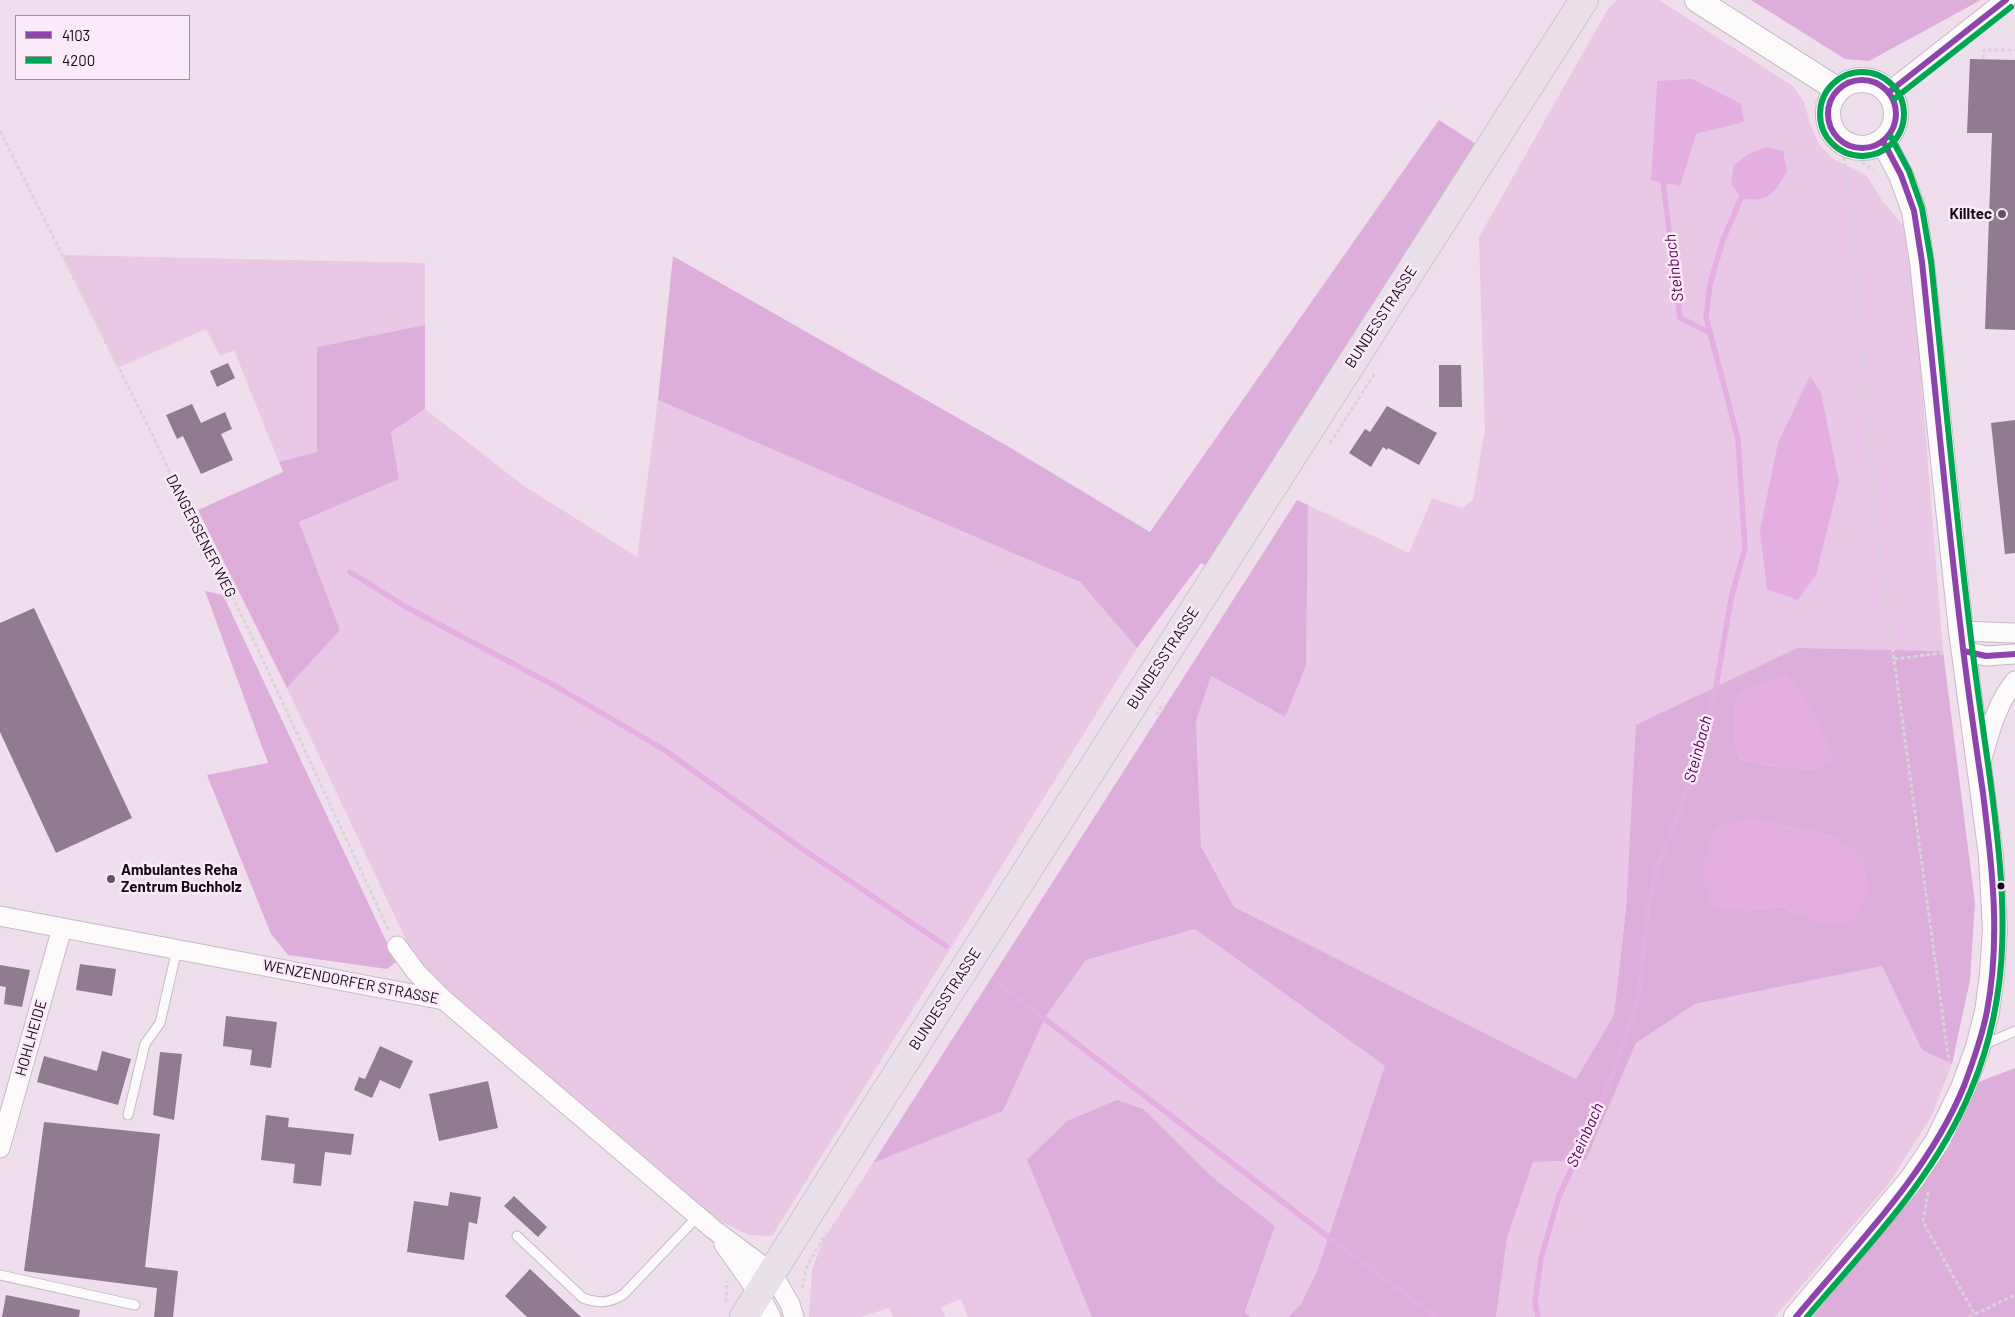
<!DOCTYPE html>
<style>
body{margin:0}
#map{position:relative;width:2015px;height:1317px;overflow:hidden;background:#efdfed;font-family:Barlow,sans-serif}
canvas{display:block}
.legend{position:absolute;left:15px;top:15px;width:175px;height:65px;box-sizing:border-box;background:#fbeaf9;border:1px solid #9e909d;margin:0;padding:6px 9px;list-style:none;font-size:15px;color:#130a13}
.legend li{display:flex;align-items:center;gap:10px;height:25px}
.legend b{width:25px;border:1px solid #9e909d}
</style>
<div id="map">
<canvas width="2015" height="1317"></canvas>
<ul class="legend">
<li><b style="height:6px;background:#8e44ad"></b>4103</li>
<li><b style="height:6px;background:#00a651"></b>4200</li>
</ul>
</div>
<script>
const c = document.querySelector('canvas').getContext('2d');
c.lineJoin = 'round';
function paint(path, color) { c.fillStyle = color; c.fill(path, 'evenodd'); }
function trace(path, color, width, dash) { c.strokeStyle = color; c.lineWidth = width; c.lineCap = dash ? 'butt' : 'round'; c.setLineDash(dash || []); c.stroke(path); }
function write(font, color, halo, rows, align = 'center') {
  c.font = font + ' Barlow,sans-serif'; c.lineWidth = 5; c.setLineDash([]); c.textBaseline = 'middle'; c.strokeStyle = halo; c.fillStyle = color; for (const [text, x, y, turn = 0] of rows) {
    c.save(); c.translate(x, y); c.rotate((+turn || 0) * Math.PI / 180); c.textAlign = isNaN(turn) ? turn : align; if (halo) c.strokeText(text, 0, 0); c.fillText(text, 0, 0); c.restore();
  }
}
const green = new Path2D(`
 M 1618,0 L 1659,0 L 1793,86 L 1804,102 L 1810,123 L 1819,144 L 1832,158 L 1867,176 L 1881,199 L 1903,225 L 1915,302 L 1943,651 L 1797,648 L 1637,725 L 1626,909 L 1614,1015 L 1576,1079 L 1234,907 L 1201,845 L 1196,721 L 1210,676 L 1285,717 L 1306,666 L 1308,505 L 1409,553 L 1432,498 L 1462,508 L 1473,500 L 1485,429 L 1479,237 L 1609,7 ZM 1657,81 L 1743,122 L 1696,134 L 1651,180 Z
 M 62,255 L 425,263 L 425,325 L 317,347 L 317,452 L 279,462 L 234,350 L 220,356 L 206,329 L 118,368 Z
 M 658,400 L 1080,582 L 1137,648 L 772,1236 L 749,1235 L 718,1220 L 469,1010 L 416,961 L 287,688 L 340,630 L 299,522 L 399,479 L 391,432 L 425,409 L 524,486 L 637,557 Z
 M 1195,929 L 1385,1066 L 1317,1271 L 1301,1304 L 1288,1317 L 1251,1317 L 1245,1313 L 1275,1226 L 1211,1176 L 1027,1160 L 1092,1317 L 968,1317 L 961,1299 L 941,1307 L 945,1317 L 893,1317 L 889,1308 L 860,1317 L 809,1317 L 812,1270 L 823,1240 L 873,1163 L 1003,1111 L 1046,1016 L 1086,960 Z
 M 1882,966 L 1922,1050 L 1952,1064 L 1931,1117 L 1889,1183 L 1775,1317 L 1496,1317 L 1507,1238 L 1533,1162 L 1586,1160 L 1636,1043 L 1695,1004 Z`);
const forest = new Path2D(`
 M 1751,0 L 1981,0 L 1869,61 L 1845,59 Z
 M 1439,120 L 1487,151 L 1218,572 L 1201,563 L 1137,648 L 1080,582 L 658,400 L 673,256 L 1009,447 L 1150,532 Z
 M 425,325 L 425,409 L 391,432 L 399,479 L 299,522 L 340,630 L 287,688 L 198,510 L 283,472 L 279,462 L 317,452 L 317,347 Z
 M 1297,500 L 1308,505 L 1306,666 L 1285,717 L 1211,676 L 1196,721 L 1201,846 L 1234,907 L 1576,1079 L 1614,1015 L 1626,909 L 1636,725 L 1797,648 L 1943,651 L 1975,903 L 1970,980 L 1952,1064 L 1922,1050 L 1882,966 L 1695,1004 L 1636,1043 L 1586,1160 L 1533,1162 L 1507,1238 L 1496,1317 L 1288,1317 L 1301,1304 L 1317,1271 L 1385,1066 L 1195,929 L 1086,960 L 1046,1016 L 1003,1111 L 873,1163 ZM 1734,741 L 1815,770 L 1767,765 L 1741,759 ZM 1747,819 L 1810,831 L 1838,838 L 1796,914 L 1783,906 L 1748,910 Z
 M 205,591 L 223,595 L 396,962 L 387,969 L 288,955 L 271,934 L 207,775 L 268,763 Z
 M 2015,1068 L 2015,1317 L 1796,1317 L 1912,1179 L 1963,1088 Z
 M 1117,1100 L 1143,1109 L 1211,1176 L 1275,1226 L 1245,1312 L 1251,1317 L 1092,1317 L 1027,1160 L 1067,1121 Z`);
const water = new Path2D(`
 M 1692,79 L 1741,104 L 1744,122 L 1696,134 L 1680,186 L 1651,180 L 1657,81 Z
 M 1766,147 L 1783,151 L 1787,171 C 1775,192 1769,204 1741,198 L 1731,183 L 1734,165 L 1750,153 Z
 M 1810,376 L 1821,393 L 1839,482 L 1816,575 L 1798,600 L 1767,589 L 1760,530 L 1778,443 Z
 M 1787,674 L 1811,707 L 1835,760 L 1815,770 L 1767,765 L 1741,759 L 1734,741 L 1734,701 L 1741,691 Z
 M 1747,819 L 1810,831 L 1838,838 L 1862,856 L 1869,891 L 1858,915 L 1847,924 L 1822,923 L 1796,914 L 1783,906 L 1748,910 L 1727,910 L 1711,907 L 1705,885 L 1703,863 L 1716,827 Z`);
const stream = new Path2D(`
 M 1663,182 L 1680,318 L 1709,332
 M 350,572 L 406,607 L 557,687 L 663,749 L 801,848 L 946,946
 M 998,983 L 1340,1246 L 1436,1317
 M 1538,1317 L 1535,1302 L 1541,1258 L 1559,1196 L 1593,1123 L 1618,1060 L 1639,995 L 1648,906 L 1656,871 L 1695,770 L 1716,687 L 1731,599 L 1745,548 L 1738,439 L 1706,317 L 1710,284 L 1723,240 L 1741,198`);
const building = new Path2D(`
 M 1970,59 L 2015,60 L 2015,330 L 1985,329 L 1992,133 L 1967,133 Z
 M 228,363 L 235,378 L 217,387 L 210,371 Z
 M 1439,365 L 1461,365 L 1462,407 L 1439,407 Z
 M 192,404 L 201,423 L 225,412 L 232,429 L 221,434 L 233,460 L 201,474 L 183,436 L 177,439 L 166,415 Z
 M 1387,406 L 1437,433 L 1419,465 L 1388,448 L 1387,450 L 1383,447 L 1371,467 L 1349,453 L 1365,429 L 1370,432 Z
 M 2015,420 L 2015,553 L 2005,554 L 1991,423 Z
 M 34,608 L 132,818 L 56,853 L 0,732 L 0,623 Z
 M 80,964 L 116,969 L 112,996 L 76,990 Z
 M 0,965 L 30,970 L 22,1007 L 4,1004 L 6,987 L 0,986 Z
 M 226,1016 L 277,1022 L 271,1068 L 250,1065 L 252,1050 L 223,1046 Z
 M 380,1046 L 413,1061 L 400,1089 L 380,1080 L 372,1098 L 354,1090 L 359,1077 L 365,1079 Z
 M 102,1051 L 131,1059 L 118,1105 L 37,1082 L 44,1056 L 97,1071 Z
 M 160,1052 L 182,1054 L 174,1120 L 153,1115 Z
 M 488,1081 L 498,1128 L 439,1141 L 429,1094 Z
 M 266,1115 L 289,1118 L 288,1127 L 354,1134 L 351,1155 L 325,1152 L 321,1186 L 293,1183 L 295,1164 L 261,1160 Z
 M 44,1122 L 160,1134 L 145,1267 L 178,1271 L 173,1317 L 154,1317 L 157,1288 L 24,1271 Z
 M 450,1192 L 481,1197 L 477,1224 L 469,1222 L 464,1260 L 407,1252 L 414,1201 L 448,1206 Z
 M 514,1196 L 547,1227 L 538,1237 L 504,1206 Z
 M 530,1269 L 581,1317 L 527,1317 L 505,1296 Z
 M 6,1295 L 80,1310 L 79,1317 L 2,1317 Z`);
const path = new Path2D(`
 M 1983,59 L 1984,50 L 2015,50
 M 1816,101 L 1822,135 L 1831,146 L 1844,157 L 1857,159 L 1873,170
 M 0,131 L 154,438 L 189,514 L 248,628 L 389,931
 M 1844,157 L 1851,206 L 1877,535 L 1949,1062
 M 1330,443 L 1375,373
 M 1894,659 L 1943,653
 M 1156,715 L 1163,703
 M 1928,1192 L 1923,1222 L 1975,1315
 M 802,1288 L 807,1266 L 826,1233
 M 726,1302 L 727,1281
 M 1969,1317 L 2015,1295`);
const service = new Path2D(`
 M 1983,1045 L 2015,1031
 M 128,1115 L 145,1044 L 160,1023 L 177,949
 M 517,1236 L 583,1298 C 599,1304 610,1303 624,1294 L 698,1216
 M 0,1275 L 135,1305`);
const minor = new Path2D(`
 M 1889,92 L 2006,0
 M 1961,631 L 2015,633
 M 1964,651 L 1986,656 L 2015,654
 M 1981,762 C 1989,734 1996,704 2015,681
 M 0,916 L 444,1000
 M 397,946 L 416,972 L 444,1000 L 713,1229 L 772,1273 L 790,1304 L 794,1317
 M 0,1148 L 62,928
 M 724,1244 L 759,1294 L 771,1317`);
const tertiary = new Path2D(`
 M 1697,0 L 1838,90
 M1828 114a34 34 0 1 1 68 0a34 34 0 1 1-68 0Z
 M 1796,1317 L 1912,1179 L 1937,1142 L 1963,1088 L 1978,1047 L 1987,1012 L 1992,975 L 1995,929 L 1991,856 L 1961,631 L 1922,262 L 1914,211 L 1901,175 L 1883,141`);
const primary = new Path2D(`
 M 744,1317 L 867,1121 L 1584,0`);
const bus1 = new Path2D(`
 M1828 114a34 34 0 1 1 68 0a34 34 0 1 1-68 0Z
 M 1889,92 L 2006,0
 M 1964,651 L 1986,656 L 2015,654
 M 1796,1317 C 1856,1245 1928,1174 1964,1086 C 1973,1062 1982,1037 1987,1011 C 2001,938 1992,865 1983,793 C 1975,739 1967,685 1961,631 C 1946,508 1935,385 1922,262 L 1914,211 L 1901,175 L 1883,141`);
const bus2 = new Path2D(`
 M1820 114a42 42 0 1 1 84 0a42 42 0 1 1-84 0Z
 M 1894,99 L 2011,7
 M 1807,1317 C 1867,1246 1935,1178 1971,1090 C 2014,988 2005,893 1991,786 C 1984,734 1976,682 1970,630 C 1955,507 1944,384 1931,261 L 1922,208 L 1909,171 L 1891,137`);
const markers = [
 [2002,214,5,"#60555f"],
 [111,879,5,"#60555f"],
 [2001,886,4.5,"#130a13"]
];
const poiNames = [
 ["Killtec",1992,214],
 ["Ambulantes Reha",121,870,"left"],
 ["Zentrum Buchholz",121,887,"left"]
];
const streetNames = [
 ["BUNDESSTRASSE",1381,317,-57],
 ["DANGERSENER WEG",201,536,63],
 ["BUNDESSTRASSE",1163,658,-57],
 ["WENZENDORFER STRASSE",351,982,11],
 ["BUNDESSTRASSE",945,999,-57],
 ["HOHLHEIDE",31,1038,-74]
];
const waterNames = [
 ["Steinbach",1674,268,-97],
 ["Steinbach",1698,749,-75],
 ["Steinbach",1585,1135,-66]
];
paint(green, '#e8c8e5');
paint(forest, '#dcaed9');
paint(water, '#e4aee0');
trace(stream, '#e4aee0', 5.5);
paint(building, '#8f7c8e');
trace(service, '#c6bac5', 11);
trace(minor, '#c6bac5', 21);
trace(tertiary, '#c6bac5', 26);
trace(primary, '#cac3c9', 30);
trace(path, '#d8d4d8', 3, [4, 2.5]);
trace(service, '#fdfafc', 9);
trace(minor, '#fdfafc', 19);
trace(tertiary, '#fdfafc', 24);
trace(primary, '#eae0ea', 28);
trace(bus1, '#8e44ad', 6);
trace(bus2, '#00a651', 6);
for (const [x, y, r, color] of markers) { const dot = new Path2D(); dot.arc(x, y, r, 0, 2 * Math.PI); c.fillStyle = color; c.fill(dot); trace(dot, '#fbeaf9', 2); }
write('bold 15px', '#130a13', '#fbeaf9', poiNames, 'right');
write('15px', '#130a13', '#fbeaf9', streetNames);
write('italic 16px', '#5c015a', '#fbeaf9', waterNames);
</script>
